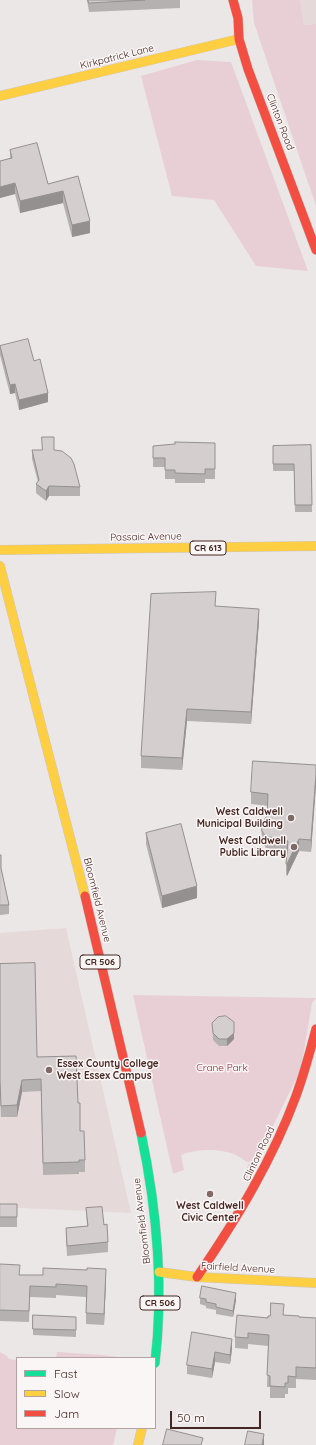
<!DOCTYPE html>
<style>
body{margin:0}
#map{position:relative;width:316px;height:1445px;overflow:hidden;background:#ece7e7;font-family:Quicksand,sans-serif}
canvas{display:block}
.legend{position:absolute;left:16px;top:1357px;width:140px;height:72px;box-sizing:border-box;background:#fbf6f6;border:1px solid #b2a3a1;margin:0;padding:5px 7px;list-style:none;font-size:12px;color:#442721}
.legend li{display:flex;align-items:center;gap:8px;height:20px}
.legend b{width:20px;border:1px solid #b2a3a1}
.scale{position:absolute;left:170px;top:1411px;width:91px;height:18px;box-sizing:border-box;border:2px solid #442721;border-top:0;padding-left:5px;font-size:12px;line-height:14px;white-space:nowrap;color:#442721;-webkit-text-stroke:3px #fbf6f6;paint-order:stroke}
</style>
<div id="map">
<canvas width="316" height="1445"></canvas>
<ul class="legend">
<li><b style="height:5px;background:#16e098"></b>Fast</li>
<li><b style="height:5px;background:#ffcf43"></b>Slow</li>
<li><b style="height:5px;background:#f24e42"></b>Jam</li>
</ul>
<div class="scale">50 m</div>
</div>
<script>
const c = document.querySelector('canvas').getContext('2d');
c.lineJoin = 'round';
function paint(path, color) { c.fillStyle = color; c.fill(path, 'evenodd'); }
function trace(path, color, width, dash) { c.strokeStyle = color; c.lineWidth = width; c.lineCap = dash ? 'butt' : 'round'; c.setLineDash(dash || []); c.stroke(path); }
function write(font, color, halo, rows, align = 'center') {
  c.font = font + ' Quicksand,sans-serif'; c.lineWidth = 3; c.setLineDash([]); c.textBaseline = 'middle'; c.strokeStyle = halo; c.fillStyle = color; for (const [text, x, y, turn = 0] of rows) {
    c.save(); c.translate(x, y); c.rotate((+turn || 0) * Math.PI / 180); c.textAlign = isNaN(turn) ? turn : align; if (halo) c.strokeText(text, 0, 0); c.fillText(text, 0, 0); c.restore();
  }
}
const built = new Path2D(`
 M 300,0 L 316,0 L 316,24 L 304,25 Z
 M 66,928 L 131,1213 L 0,1207 L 0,933 Z`);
const green = new Path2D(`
 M 252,0 L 300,0 L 304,25 L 316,24 L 316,206 L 254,23 Z
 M 197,60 L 231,62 L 308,271 L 256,266 L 214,200 L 172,196 L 141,76 Z
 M 133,995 L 316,998 L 312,1003 L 301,1069 L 247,1179 L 243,1177 L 249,1163 C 245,1161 240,1157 236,1155 C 219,1148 197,1149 181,1155 L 184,1170 L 173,1174 Z
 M 0,1352 L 7,1356 L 9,1359 L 17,1360 L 17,1428 L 117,1428 L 113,1445 L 0,1445 Z
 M 57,1352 L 103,1355 L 127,1358 L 56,1358 Z`);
const fast = new Path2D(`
 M 141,1133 C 157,1209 164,1286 155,1363`);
const slow = new Path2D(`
 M 0,96 L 239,39
 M 0,550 L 316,546
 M 0,566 L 85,896
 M 159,1272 L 197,1277 L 316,1283
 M 138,1445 L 142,1428`);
const jam = new Path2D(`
 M 233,0 L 238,18 L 239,39 L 248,69 L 316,250
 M 85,896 L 141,1133
 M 197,1277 C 236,1220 272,1161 296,1096 C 304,1074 310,1052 316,1029`);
const wall = new Path2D(`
 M 87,0 L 180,0 L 180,8 L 89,12 Z
 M 10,150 L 48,184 L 78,176 L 90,233 L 72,237 L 63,203 L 20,213 L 15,194 L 0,198 L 0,161 L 10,158 Z
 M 0,346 L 34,361 L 48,402 L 19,410 L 15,393 L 10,394 L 0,355 Z
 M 215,443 L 215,479 L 205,479 L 205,483 L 175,483 L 175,479 L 165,479 L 165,467 L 153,467 L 153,446 Z
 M 311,445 L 312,512 L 295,512 L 294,471 L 273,471 L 273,446 Z
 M 32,450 L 54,450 L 80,487 L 80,496 L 49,496 L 46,501 L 36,493 L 36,484 L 38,482 L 32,459 Z
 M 216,606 L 259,621 L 251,724 L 187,721 L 182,770 L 141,768 L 141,756 Z
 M 316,765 L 311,852 L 299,851 L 287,876 L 286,875 L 286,864 L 287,853 L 280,852 L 280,850 L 266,848 L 262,842 L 261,824 L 267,816 L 268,806 L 251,804 L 251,792 Z
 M 146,833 L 197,898 L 162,908 L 146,844 Z
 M 0,855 L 1,868 L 9,905 L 9,914 L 0,915 Z
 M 0,964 L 37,1057 L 78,1103 L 80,1131 L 85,1160 L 85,1172 L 79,1172 L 79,1174 L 43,1175 L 41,1091 L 22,1092 L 17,1117 L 1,1117 L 0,1092 Z
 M 212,1023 L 234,1039 L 227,1046 L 219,1046 L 213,1040 Z
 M 0,1204 L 17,1204 L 17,1227 L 0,1227 Z
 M 86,1208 L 104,1225 L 108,1242 L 108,1252 L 67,1256 L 66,1238 L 66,1228 L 87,1226 Z
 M 0,1264 L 20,1275 L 106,1280 L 104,1325 L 86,1324 L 86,1297 L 56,1295 L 56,1298 L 30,1297 L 29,1322 L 0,1321 Z
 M 200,1298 L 236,1300 L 233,1317 L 216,1314 L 216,1310 L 206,1308 L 206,1306 L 200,1304 Z
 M 33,1315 L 76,1317 L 76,1337 L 33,1335 Z
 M 284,1315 L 299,1317 L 316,1318 L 316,1380 L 296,1379 L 296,1388 L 288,1388 L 288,1394 L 285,1394 L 285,1398 L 270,1398 L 270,1387 L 267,1387 L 268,1346 L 248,1344 L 248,1349 L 235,1348 L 235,1337 L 270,1316 Z
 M 232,1339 L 232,1349 L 230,1364 L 215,1362 L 212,1378 L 187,1374 L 187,1365 Z`);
const shadedWall = new Path2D(`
 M 15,183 L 15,194 L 0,198 L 0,187 Z
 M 63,191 L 63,203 L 20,213 L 20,201 Z
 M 90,221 L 90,233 L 72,237 L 72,225 Z
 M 15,384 L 15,393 L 10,394 L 10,385 Z
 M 48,393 L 48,402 L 19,410 L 19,400 Z
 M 49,486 L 49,496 L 46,501 L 46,491 Z
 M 259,609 L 259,621 L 251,724 L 251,712 Z
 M 187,709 L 187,721 L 182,770 L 182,758 Z
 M 316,774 L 316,786 L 311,852 L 311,840 Z
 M 299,839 L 299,851 L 287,876 L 287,864 Z
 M 197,886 L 197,898 L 162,908 L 162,896 Z
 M 234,1033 L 234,1039 L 227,1046 L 227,1039 Z
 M 22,1080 L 22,1092 L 17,1117 L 17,1105 Z
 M 106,1269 L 106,1280 L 104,1325 L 104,1314 Z
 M 236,1293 L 236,1300 L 233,1317 L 233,1311 Z
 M 232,1339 L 232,1349 L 230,1364 L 230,1355 Z
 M 215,1352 L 215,1362 L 212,1378 L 212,1369 Z
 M 264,1434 L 264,1445 L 262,1445 Z`);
const building = new Path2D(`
 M 88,0 L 145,0 L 89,3 Z
 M 37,143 L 48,184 L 78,176 L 90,221 L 72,225 L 63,191 L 20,201 L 15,183 L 0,187 L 0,161 L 12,158 L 10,150 Z
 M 28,339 L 34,361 L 40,359 L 48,393 L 19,400 L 15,384 L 10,385 L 0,346 Z
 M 42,437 L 54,437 L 54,450 L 62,451 L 71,458 L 74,464 L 80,487 L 49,486 L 46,491 L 36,484 L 39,480 L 32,450 L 42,450 Z
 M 175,442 L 215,443 L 215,469 L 205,469 L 205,474 L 175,473 L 175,470 L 165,470 L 165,458 L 153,458 L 153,446 L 175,444 Z
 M 311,445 L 312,505 L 295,505 L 294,464 L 273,464 L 273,446 Z
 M 216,592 L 215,606 L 259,609 L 251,712 L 187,709 L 182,758 L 141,756 L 151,594 Z
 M 253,761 L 316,765 L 316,774 L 311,840 L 299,839 L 287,864 L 286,864 L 288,841 L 280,840 L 280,838 L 266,837 L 262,831 L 261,824 L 267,816 L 268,794 L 251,792 Z
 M 181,824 L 197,886 L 162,896 L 146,833 Z
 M 0,855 L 1,855 L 1,868 L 9,905 L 0,905 Z
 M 35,963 L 37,1057 L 76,1056 L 78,1103 L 80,1103 L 80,1131 L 84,1131 L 85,1160 L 79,1160 L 79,1162 L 43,1163 L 41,1079 L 22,1080 L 17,1105 L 1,1106 L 0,1080 L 0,964 Z
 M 226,1016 L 234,1022 L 234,1033 L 227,1039 L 219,1039 L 213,1033 L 212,1023 L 218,1017 Z
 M 0,1204 L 17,1204 L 17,1217 L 0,1217 Z
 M 102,1207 L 104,1225 L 107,1224 L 108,1242 L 67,1246 L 66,1228 L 88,1226 L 86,1208 Z
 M 0,1264 L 20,1265 L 19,1275 L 43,1275 L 43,1268 L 87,1270 L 87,1268 L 106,1269 L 104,1314 L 86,1313 L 87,1286 L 56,1284 L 56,1287 L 30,1286 L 29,1311 L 0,1310 Z
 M 202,1286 L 236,1293 L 233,1311 L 216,1307 L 216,1304 L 206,1302 L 206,1299 L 200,1298 Z
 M 271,1303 L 284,1304 L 283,1315 L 299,1316 L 299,1317 L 316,1318 L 316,1368 L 296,1367 L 296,1377 L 288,1376 L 288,1383 L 285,1383 L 285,1387 L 270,1386 L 270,1376 L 267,1375 L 269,1335 L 248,1333 L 248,1338 L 235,1337 L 237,1315 L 268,1318 L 268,1316 L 270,1316 Z
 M 33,1315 L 76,1317 L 76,1330 L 33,1329 Z
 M 192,1332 L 232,1339 L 230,1355 L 215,1352 L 212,1369 L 187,1365 Z
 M 167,1429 L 203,1438 L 201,1445 L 163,1445 Z
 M 248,1431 L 264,1434 L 262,1445 L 245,1445 Z`);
const markers = [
 [291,818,4,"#7f6a66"],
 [294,847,4,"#7f6a66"],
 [49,1070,4,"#7f6a66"],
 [210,1194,4,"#7f6a66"]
];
const shields = [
 [208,548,36],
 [100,962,40],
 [160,1303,40]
];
const shieldNames = [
 ["CR 613",208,548],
 ["CR 506",100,962],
 ["CR 506",160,1303]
];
const streetNames = [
 ["Kirkpatrick Lane",117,57,-14],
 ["Clinton Road",280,122,69],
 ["Passaic Avenue",146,537,-1],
 ["Bloomfield Avenue",97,900,76],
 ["Clinton Road",259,1154,-64],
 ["Bloomfield Avenue",142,1221,-97],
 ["Fairfield Avenue",238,1268,3]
];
const poiNames = [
 ["West Caldwell",283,812],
 ["Municipal Building",283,824],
 ["West Caldwell",286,841],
 ["Public Library",286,853],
 ["Essex County College",57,1064,"left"],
 ["West Essex Campus",57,1076,"left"],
 ["West Caldwell",210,1206,"center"],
 ["Civic Center",210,1218,"center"]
];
const parkNames = [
 ["Crane Park",222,1068]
];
paint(built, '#e5d9d9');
paint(green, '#e7cfd5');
trace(fast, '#ccc4c4', 10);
trace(slow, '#ccc4c4', 10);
trace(jam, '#ccc4c4', 10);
trace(fast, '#16e098', 9);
trace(slow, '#ffcf43', 9);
trace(jam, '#f24e42', 9);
paint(wall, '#b6b1b1');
paint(shadedWall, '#949090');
paint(building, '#d4cece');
trace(building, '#949090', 1);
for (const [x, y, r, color] of markers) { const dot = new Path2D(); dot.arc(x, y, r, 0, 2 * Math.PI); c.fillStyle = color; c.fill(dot); trace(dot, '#fbf6f6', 1.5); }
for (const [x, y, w] of shields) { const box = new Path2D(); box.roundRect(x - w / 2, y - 7, w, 14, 3); c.fillStyle = '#fbf6f6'; c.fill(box); trace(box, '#442721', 1); }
write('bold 9px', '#442721', null, shieldNames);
write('10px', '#442721', '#fbf6f6', streetNames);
write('bold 10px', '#442721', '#fbf6f6', poiNames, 'right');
write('10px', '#812533', '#fbf6f6', parkNames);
</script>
